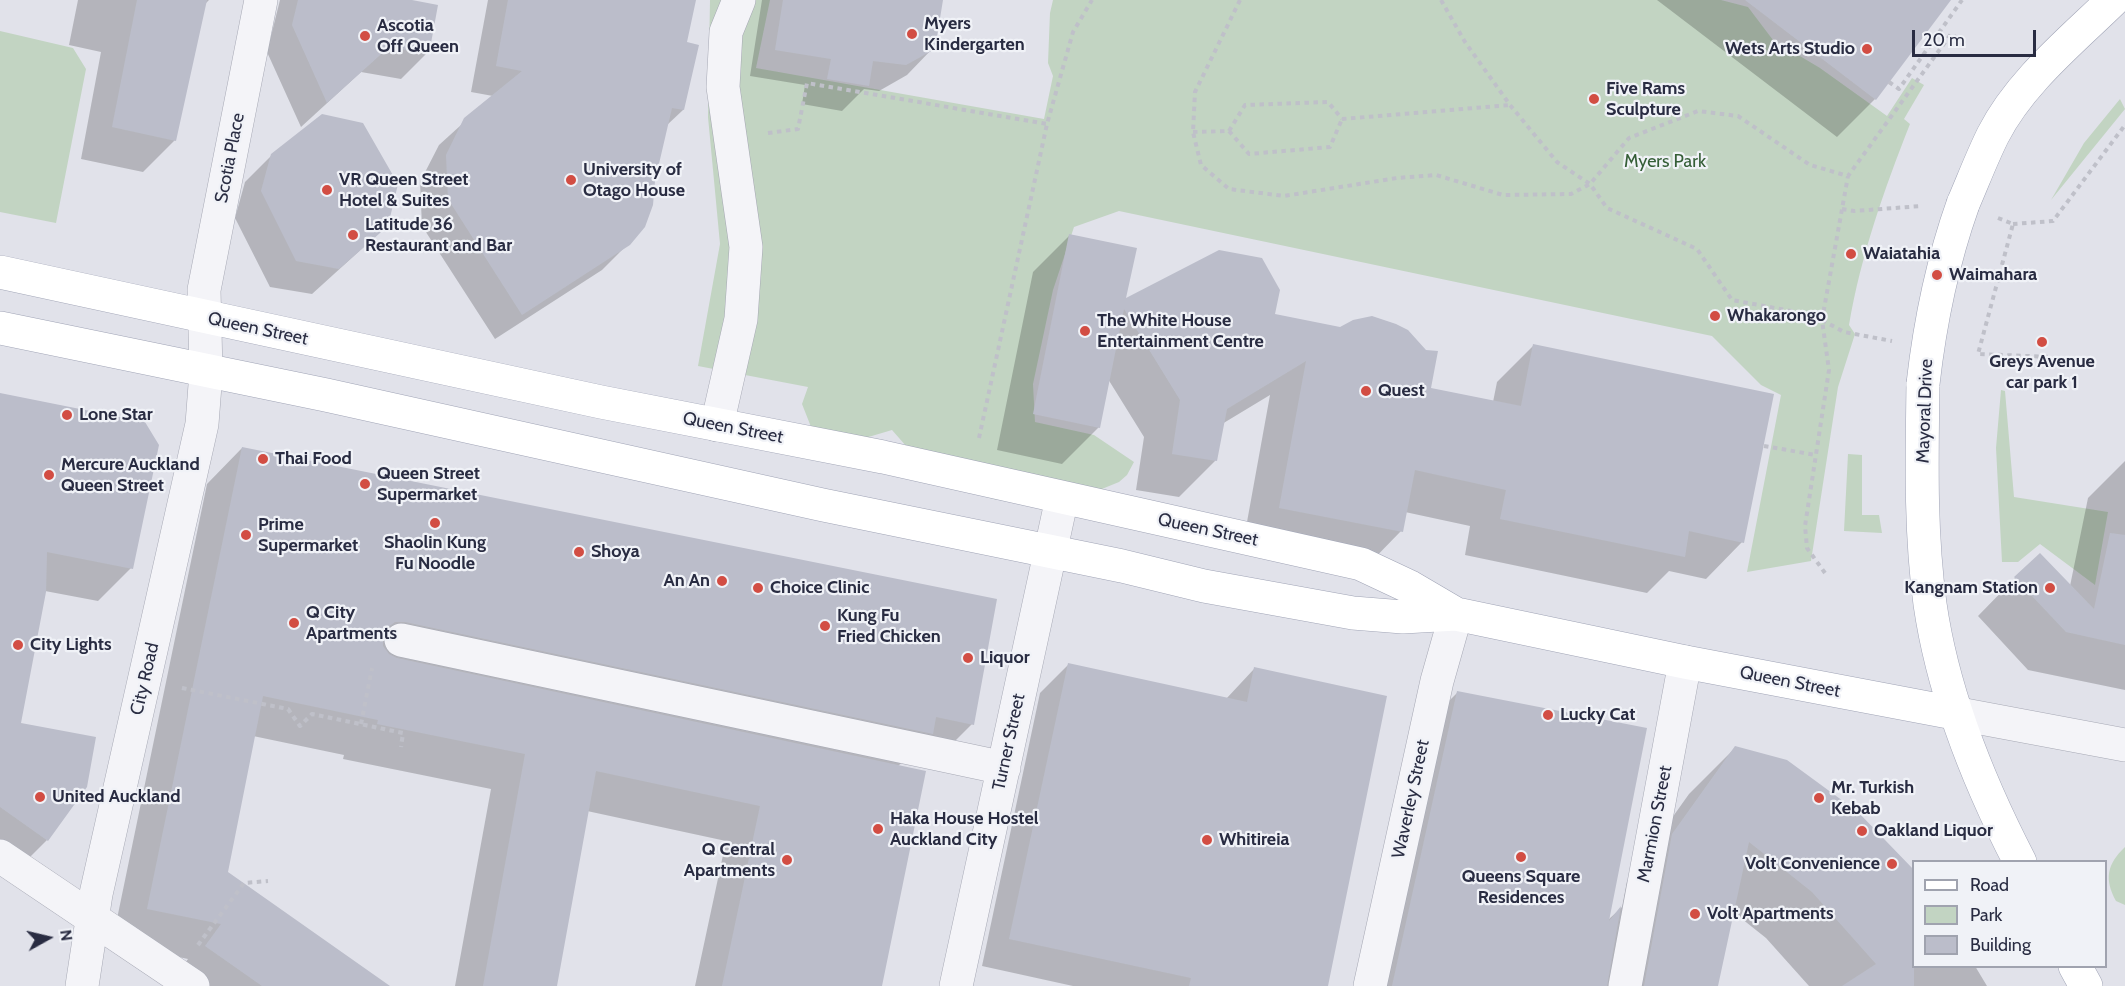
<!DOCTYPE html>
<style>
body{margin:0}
#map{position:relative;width:2125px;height:986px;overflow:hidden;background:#e1e2ea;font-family:Cabin,sans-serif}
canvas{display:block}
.legend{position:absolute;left:1912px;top:860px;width:195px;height:108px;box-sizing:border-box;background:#f0f2f7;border:2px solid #a0a3af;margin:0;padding:8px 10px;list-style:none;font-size:18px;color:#292c42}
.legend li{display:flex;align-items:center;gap:12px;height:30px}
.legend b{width:30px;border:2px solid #a0a3af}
.north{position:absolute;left:18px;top:908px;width:60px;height:60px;-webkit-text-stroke:4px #f0f2f7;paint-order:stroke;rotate:82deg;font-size:16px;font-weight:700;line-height:24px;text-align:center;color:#292c42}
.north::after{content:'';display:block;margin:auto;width:21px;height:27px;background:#292c42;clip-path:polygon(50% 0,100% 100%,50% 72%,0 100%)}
.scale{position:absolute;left:1912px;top:30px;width:124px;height:27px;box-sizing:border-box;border:3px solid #292c42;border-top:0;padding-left:8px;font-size:18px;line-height:21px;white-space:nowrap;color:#292c42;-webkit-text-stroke:4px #f0f2f7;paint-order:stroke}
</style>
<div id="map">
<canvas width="2125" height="986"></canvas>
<ul class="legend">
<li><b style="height:8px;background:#fff"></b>Road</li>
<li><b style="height:16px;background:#c2d4c2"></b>Park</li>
<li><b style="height:16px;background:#bbbdca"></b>Building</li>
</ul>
<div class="north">N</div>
<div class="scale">20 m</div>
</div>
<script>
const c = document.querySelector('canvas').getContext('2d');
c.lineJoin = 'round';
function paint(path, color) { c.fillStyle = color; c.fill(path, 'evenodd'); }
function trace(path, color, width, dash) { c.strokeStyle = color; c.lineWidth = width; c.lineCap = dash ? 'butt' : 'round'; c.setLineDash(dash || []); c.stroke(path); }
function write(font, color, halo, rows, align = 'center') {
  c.font = font + ' Cabin,sans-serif'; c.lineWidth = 4.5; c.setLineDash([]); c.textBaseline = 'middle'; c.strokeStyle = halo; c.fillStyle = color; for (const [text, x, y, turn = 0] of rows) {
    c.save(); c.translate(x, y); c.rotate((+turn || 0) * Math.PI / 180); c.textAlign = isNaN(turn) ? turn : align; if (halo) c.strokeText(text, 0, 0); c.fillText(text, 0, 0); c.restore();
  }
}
const green = new Path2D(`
 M 710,0 L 770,0 L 756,68 L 1044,119 L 1053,76 L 1048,63 L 1050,13 L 1053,0 L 1721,0 L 1748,7 L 1773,40 L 1820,68 L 1887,116 L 1912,78 L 1924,85 L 1904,119 L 1910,124 C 1884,190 1861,255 1849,325 L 1855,334 L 1838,387 L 1811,561 L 1747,572 L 1781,395 L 1761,385 L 1712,336 L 1119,211 L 1074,227 L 1053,290 L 1033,384 L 1035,422 L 1094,435 L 1134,462 L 1127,475 L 1119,482 L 1092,493 L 1031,505 L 993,499 L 928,471 L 892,430 L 855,441 L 815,437 L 802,404 L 808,387 L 698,366 L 720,244 L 708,117 Z
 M 0,31 L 73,48 L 86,69 L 56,223 L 0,212 Z
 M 2120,99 L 2125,109 L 2051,200 L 2084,143 Z
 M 2001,390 L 2005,391 L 2014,497 L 2108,512 L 2095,585 L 2040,544 L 2018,562 L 2002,562 L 1996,448 Z
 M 1848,454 L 1862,455 L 1862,515 L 1879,515 L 1882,533 L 1844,531 Z
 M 2125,847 L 2125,905 L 2116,901 C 2104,879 2107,864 2125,847 Z`);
const shadow = new Path2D(`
 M 78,0 L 209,0 L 204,5 L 175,140 L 143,172 L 81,159 L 101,52 L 69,45 Z
 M 280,0 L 404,0 L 427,53 L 401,79 L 361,72 L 301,127 L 267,52 Z
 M 488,0 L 694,0 L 685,43 L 683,110 L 666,126 L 654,181 L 629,243 L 602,270 L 495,339 L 422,226 L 420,182 L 439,145 L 493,96 L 471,92 Z
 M 762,0 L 941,0 L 933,48 L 907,75 L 879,91 L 864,89 L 842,111 L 802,104 L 805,85 L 750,76 Z
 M 1657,0 L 1949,0 L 1875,99 L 1837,137 Z
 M 272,155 L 387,226 L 312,294 L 270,287 L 235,218 L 245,182 Z
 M 1070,235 L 1124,301 L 1273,315 L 1429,389 L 1493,402 L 1497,382 L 1534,345 L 1742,542 L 1706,579 L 1669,571 L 1647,593 L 1465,555 L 1470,526 L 1405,512 L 1401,531 L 1365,568 L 1243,544 L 1270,395 L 1222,424 L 1216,460 L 1179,497 L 1136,490 L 1144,437 L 1108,379 L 1099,427 L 1062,464 L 997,450 L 1033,272 Z
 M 0,394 L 131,568 L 98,601 L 45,591 L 19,724 L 47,840 L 14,873 L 0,863 Z
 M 242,448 L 972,724 L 937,759 L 911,754 L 898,766 L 880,986 L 695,986 L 726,841 L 587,811 L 555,986 L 455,986 L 491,789 L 343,759 L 344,755 L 253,736 L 226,873 L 387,986 L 177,986 L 171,982 L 188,959 L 112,943 L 207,484 Z
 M 2125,461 L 2125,690 L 2028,670 L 1978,616 L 2015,578 L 2070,586 L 2088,498 Z
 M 1068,665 L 1226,699 L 1254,669 L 1327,986 L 1073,986 L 982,966 L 1040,693 Z
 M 1457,693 L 1608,920 L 1622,907 L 1627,881 L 1689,794 L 1735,748 L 1857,814 L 1914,873 L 1914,966 L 1975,966 L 1987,986 L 1809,986 L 1766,938 L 1732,911 L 1716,986 L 1357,986 L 1411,739 Z`);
const building = new Path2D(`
 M 137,0 L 207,0 L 176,141 L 112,127 Z
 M 298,0 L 412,0 L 438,5 L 429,54 L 389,47 L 327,103 L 292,25 Z
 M 508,0 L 696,0 L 687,42 L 699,45 L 684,110 L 672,108 L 655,181 L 653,205 L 645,227 L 630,245 L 522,315 L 448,199 L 446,155 L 464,118 L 522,71 L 496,66 Z
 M 783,0 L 943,0 L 935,49 L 906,65 L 873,61 L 869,86 L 827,79 L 831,59 L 775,50 Z
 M 1745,0 L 1951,0 L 1876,100 Z
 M 322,114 L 363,123 L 398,184 L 388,226 L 339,269 L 296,261 L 261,191 L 271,154 Z
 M 1069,234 L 1137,248 L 1126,298 L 1219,250 L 1262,258 L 1280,290 L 1275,314 L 1340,327 L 1353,320 L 1372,316 L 1396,324 L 1408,330 L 1426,350 L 1438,351 L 1431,388 L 1521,406 L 1533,344 L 1774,394 L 1744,543 L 1689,531 L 1685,557 L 1500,519 L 1506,490 L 1415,470 L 1403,532 L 1279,508 L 1306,361 L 1227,409 L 1217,461 L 1172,454 L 1180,400 L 1124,309 L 1100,428 L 1033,414 Z
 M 0,393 L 145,422 L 159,445 L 133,569 L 47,552 L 46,592 L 21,723 L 96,737 L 87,787 L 48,841 L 0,807 Z
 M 242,447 L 997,599 L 974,725 L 936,717 L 933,734 L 405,622 L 395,622 L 388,627 L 383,636 L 383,646 L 389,654 L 397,658 L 926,771 L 882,986 L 722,986 L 760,806 L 596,771 L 557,986 L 483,986 L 525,754 L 377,724 L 378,720 L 263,696 L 228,872 L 390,986 L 262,986 L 205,946 L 221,924 L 147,909 Z
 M 2110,533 L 2125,535 L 2125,645 L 2066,632 L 2014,577 L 2040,553 L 2094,609 Z
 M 1068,663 L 1247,702 L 1254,667 L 1387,696 L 1328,986 L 1189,986 L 1191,978 L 1009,939 Z
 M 1457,691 L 1647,728 L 1609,921 L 1621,906 L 1607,986 L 1392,986 Z
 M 1735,746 L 1787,760 L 1858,812 L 1914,870 L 1914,986 L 1842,986 L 1876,964 L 1812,892 L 1749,842 L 1718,986 L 1644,986 L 1672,834 Z`);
const path = new Path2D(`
 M 1240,0 L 1195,92 L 1193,132 L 1201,165 L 1229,189 L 1284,196 L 1397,178 L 1436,175 L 1503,195 L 1571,194 L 1590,184 L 1629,138 L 1698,111 L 1738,116 L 1810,165 L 1848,176 L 1951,34 L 1967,45
 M 1441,0 L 1465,42 L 1510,105 L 1557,162 L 1590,184 L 1607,208 L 1697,249 L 1732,300 L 1791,311 L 1822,320 L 1844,332 L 1892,341
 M 1889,82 L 1899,89 L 1962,0
 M 1342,119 L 1510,105
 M 1229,131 L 1245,105 L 1328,102 L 1342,119
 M 1193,132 L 1229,131 L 1249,154 L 1330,147 L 1342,119
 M 768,133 L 798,129 L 807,83 L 1047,124
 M 1842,209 L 1854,211 L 1922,206
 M 1998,218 L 2013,224 L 1978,354 L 2052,357
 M 2013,224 L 2053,221 L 2125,125
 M 979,438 L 1047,124 L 1073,32 L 1092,0
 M 1764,446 L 1816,455
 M 1825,573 L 1807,548 L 1805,526 L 1829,370 L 1822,320 L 1848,176
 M 182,688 L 288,709 L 300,726 L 312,714 L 403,733 L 401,747
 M 361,724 L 372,668
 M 198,945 L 244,883 L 268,881`);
const minor = new Path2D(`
 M 717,425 L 741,319 L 746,247 L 723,87 L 726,32 L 739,0
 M 401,640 L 1004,768
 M 1954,713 L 2125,745
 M 0,856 L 193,986
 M 82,986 L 96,894 L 202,424 L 206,372 L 204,290 L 261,0
 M 956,986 L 1062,498
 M 1370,986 L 1437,681 L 1456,614
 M 1625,986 L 1685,662`);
const major = new Path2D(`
 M 1963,204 C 1973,181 1982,157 1993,135 C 2020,82 2071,41 2113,0
 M 0,272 L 601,402 L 883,457 L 1361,564 L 1410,587 L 1456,614
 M 0,328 L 326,395 L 823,505 L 1122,566 L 1204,586 L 1353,613 L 1403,617 L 1456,614 L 1685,662 L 1954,713
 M 1923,384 C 1922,457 1920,531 1930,604 C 1943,694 1978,781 2020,862
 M 2075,966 L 2086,986`);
const majorBridge = new Path2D(`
 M 1923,384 C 1930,322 1942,263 1963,204`);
const markers = [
 [912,34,6,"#d24d43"],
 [365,36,6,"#d24d43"],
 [1867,49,6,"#d24d43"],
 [1594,99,6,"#d24d43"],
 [571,180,6,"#d24d43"],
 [327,190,6,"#d24d43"],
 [353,235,6,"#d24d43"],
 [1851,254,6,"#d24d43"],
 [1937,275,6,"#d24d43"],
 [1715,316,6,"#d24d43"],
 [1085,331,6,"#d24d43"],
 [2042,342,6,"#d24d43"],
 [1366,391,6,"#d24d43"],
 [67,415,6,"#d24d43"],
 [263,459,6,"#d24d43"],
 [49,475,6,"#d24d43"],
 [365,484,6,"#d24d43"],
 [435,523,6,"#d24d43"],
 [246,535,6,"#d24d43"],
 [579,552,6,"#d24d43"],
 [722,581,6,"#d24d43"],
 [758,588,6,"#d24d43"],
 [2050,588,6,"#d24d43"],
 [294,623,6,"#d24d43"],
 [825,626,6,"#d24d43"],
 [18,645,6,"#d24d43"],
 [968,658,6,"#d24d43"],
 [1548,715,6,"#d24d43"],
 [40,797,6,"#d24d43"],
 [1819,798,6,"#d24d43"],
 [878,829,6,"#d24d43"],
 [1862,831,6,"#d24d43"],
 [1207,840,6,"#d24d43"],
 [1521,857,6,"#d24d43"],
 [787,860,6,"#d24d43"],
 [1892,864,6,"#d24d43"],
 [1695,914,6,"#d24d43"]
];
const poiNames = [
 ["Myers",924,24],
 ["Kindergarten",924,45],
 ["Ascotia",377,26],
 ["Off Queen",377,47],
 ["Wets Arts Studio",1855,49,"right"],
 ["Five Rams",1606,89],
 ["Sculpture",1606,110],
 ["University of",583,170],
 ["Otago House",583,191],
 ["VR Queen Street",339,180],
 ["Hotel & Suites",339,201],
 ["Latitude 36",365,225],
 ["Restaurant and Bar",365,246],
 ["Waiatahia",1863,254],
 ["Waimahara",1949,275],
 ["Whakarongo",1727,316],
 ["The White House",1097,321],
 ["Entertainment Centre",1097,342],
 ["Greys Avenue",2042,362,"center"],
 ["car park 1",2042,383,"center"],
 ["Quest",1378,391],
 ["Lone Star",79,415],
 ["Thai Food",275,459],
 ["Mercure Auckland",61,465],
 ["Queen Street",61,486],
 ["Queen Street",377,474],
 ["Supermarket",377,495],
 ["Prime",258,525],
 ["Supermarket",258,546],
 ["Shaolin Kung",435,543,"center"],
 ["Fu Noodle",435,564,"center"],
 ["Shoya",591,552],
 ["An An",710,581,"right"],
 ["Choice Clinic",770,588],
 ["Kangnam Station",2038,588,"right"],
 ["Q City",306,613],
 ["Apartments",306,634],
 ["Kung Fu",837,616],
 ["Fried Chicken",837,637],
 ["City Lights",30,645],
 ["Liquor",980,658],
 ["Lucky Cat",1560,715],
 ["Mr. Turkish",1831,788],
 ["Kebab",1831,809],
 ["United Auckland",52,797],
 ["Haka House Hostel",890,819],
 ["Auckland City",890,840],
 ["Oakland Liquor",1874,831],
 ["Whitireia",1219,840],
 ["Q Central",775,850,"right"],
 ["Apartments",775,871,"right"],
 ["Volt Convenience",1880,864,"right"],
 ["Queens Square",1521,877,"center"],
 ["Residences",1521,898,"center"],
 ["Volt Apartments",1707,914]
];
const streetNames = [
 ["Scotia Place",230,158,-79],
 ["Queen Street",258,329,12],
 ["Mayoral Drive",1925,411,-88],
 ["Queen Street",733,428,11],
 ["Queen Street",1208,530,12],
 ["City Road",145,679,-77],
 ["Queen Street",1790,682,11],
 ["Turner Street",1009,742,-78],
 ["Waverley Street",1411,799,-78],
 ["Marmion Street",1655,824,-79]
];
const parkNames = [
 ["Myers Park",1665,162]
];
paint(green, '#c2d4c2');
paint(shadow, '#0003');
paint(building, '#bbbdca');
trace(minor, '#a6a8b4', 34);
trace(major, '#a0a4b6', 34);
trace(path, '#bfc0c9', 4, [4.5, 4.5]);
trace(minor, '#f4f4f8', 33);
trace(major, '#fff', 33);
trace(majorBridge, '#a0a4b6', 34, []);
trace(majorBridge, '#fff', 33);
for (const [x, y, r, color] of markers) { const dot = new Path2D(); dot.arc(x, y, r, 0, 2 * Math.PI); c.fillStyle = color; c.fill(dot); trace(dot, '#f0f2f7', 2); }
write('bold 18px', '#292c42', '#f0f2f7', poiNames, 'left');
write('18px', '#292c42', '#f0f2f7', streetNames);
write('18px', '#355e37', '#f0f2f7', parkNames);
</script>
